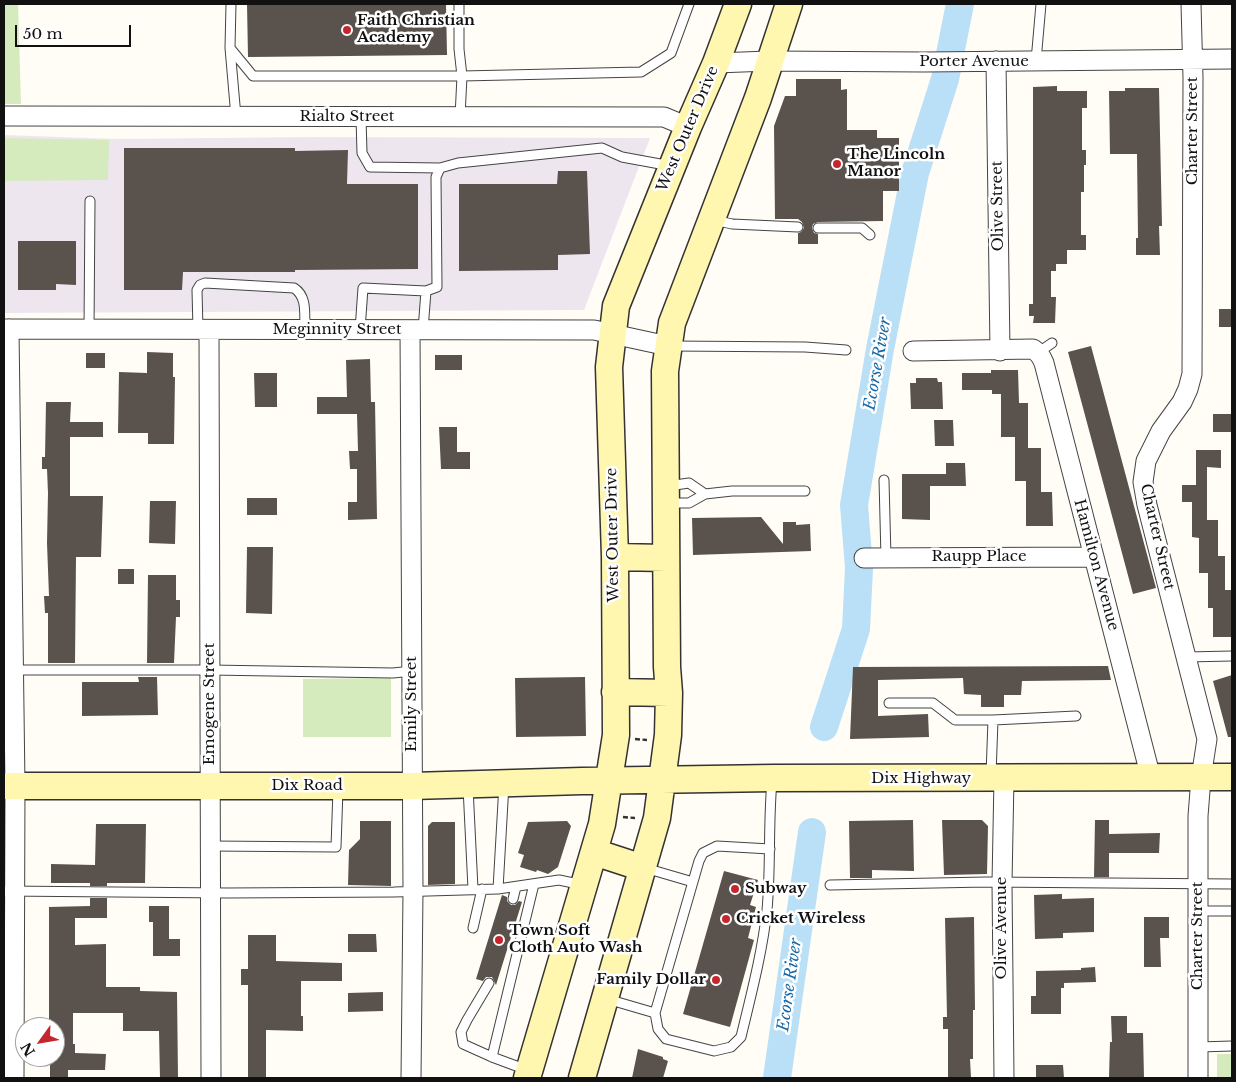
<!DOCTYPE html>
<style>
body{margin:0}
#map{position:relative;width:1236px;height:1082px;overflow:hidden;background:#fffdf5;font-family:"Libre Baskerville",serif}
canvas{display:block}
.frame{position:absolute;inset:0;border:5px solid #111;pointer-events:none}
.north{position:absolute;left:15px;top:1017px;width:50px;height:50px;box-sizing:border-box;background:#fff;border:1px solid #a0a0a0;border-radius:50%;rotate:238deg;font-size:14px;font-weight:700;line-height:20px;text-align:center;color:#111}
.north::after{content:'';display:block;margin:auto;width:18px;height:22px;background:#c4262e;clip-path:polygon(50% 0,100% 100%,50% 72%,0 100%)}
.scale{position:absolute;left:15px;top:25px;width:116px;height:22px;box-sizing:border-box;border:2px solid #111;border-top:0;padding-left:6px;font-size:15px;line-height:18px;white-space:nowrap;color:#111;-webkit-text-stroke:4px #fff;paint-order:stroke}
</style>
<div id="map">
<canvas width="1236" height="1082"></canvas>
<div class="frame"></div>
<div class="north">N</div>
<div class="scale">50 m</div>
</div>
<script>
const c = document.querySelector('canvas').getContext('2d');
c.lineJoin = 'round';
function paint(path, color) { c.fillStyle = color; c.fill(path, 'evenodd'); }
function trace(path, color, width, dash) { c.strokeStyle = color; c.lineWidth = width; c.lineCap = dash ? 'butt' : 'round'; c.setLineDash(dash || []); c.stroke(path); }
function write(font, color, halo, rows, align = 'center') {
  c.font = font + ' "Libre Baskerville",serif'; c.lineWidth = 5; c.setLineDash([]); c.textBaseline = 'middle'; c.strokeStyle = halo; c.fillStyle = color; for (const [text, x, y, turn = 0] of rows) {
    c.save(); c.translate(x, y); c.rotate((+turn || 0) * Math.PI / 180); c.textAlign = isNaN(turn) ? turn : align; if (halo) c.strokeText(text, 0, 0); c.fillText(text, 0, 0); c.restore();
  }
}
const industrial = new Path2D(`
 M 4,135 L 117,139 L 311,137 L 650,138 L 584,310 L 4,313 Z`);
const green = new Path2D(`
 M 4,4 L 18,4 L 21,104 L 4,104 Z
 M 4,138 L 109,140 L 108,180 L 5,181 Z
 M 391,678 L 391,737 L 303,737 L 303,679 Z
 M 1217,1054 L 1232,1054 L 1232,1078 L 1217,1078 Z`);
const river = new Path2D(`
 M 824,727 L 856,629 L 859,568 L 854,505 L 880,349 L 915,173 L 945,79 L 960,4
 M 777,1078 L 812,832`);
const building = new Path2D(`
 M 247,4 L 446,4 L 447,55 L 248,57 Z
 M 796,79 L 841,79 L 841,90 L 847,89 L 847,130 L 877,130 L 877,138 L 899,138 L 899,191 L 883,191 L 883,221 L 818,222 L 813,224 L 812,228 L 814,233 L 818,234 L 818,244 L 798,244 L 798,233 L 801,232 L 804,228 L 802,222 L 798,219 L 775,219 L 774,126 L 785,96 L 796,96 Z
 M 1057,86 L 1057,91 L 1087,91 L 1087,108 L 1082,108 L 1082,150 L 1086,150 L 1086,165 L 1084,165 L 1084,192 L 1081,192 L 1081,235 L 1086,235 L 1086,250 L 1067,250 L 1067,264 L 1056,264 L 1056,271 L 1051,271 L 1051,297 L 1056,297 L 1055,323 L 1033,323 L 1034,316 L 1029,316 L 1029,304 L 1033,304 L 1033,87 Z
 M 1125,88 L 1159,88 L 1162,226 L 1159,226 L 1160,255 L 1136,255 L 1136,238 L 1138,238 L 1137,154 L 1110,154 L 1109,91 L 1125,91 Z
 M 124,148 L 295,148 L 295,151 L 348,150 L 347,184 L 418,184 L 418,269 L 295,270 L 295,272 L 183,272 L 182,290 L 124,290 Z
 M 558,171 L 587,171 L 590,254 L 558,255 L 558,270 L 459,271 L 459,184 L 557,184 Z
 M 18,241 L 76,241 L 76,285 L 56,284 L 56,290 L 18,290 Z
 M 1219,309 L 1232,309 L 1232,327 L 1219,327 Z
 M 1091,346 L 1156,588 L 1133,594 L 1068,352 Z
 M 147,352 L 173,353 L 173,377 L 175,377 L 174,444 L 148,444 L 148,433 L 118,433 L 119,372 L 147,373 Z
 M 86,353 L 105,353 L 105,368 L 86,368 Z
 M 435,355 L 462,355 L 462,370 L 435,370 Z
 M 370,359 L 371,402 L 375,402 L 377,519 L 348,520 L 348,502 L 357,502 L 357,469 L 350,469 L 349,451 L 358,451 L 357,414 L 317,414 L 317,397 L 347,397 L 346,360 Z
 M 991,370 L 1018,370 L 1019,403 L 1028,403 L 1028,448 L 1041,448 L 1041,492 L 1052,492 L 1053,526 L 1026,526 L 1026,481 L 1015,481 L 1015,437 L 1001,437 L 1001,394 L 992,394 L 992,390 L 962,390 L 962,373 L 991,373 Z
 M 254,373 L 277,373 L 277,407 L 255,407 Z
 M 916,378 L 937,378 L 938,382 L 942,382 L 943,409 L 911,409 L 910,383 L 916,383 Z
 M 46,402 L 71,402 L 70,422 L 103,422 L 103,437 L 70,437 L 70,496 L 103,496 L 101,557 L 76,557 L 75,663 L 48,663 L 48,613 L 45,613 L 44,596 L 49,596 L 47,543 L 48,493 L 47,469 L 42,469 L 42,457 L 45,457 Z
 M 1213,414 L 1232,414 L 1232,432 L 1213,432 Z
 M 934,420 L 953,420 L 954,446 L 935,446 Z
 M 439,427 L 457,427 L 457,452 L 470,452 L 470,469 L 441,469 Z
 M 1196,450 L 1221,450 L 1221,468 L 1207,467 L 1207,520 L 1218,520 L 1218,556 L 1225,556 L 1225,590 L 1232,590 L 1232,637 L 1213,637 L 1213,608 L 1208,608 L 1208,573 L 1199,573 L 1199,538 L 1192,537 L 1192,502 L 1182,502 L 1182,485 L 1196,485 Z
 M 946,463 L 965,463 L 966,486 L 930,486 L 930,520 L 902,519 L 902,474 L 946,474 Z
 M 247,498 L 277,498 L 277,515 L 247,515 Z
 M 150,501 L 176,501 L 175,544 L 149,543 Z
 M 761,517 L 783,544 L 783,522 L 796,522 L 796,525 L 810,524 L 811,551 L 693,555 L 692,518 Z
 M 247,547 L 273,547 L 272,614 L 246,613 Z
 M 118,569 L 134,569 L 134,584 L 118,584 Z
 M 148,575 L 176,575 L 176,600 L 180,600 L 180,617 L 176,617 L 174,663 L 147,663 Z
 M 1108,666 L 1111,680 L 1022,681 L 1021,695 L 1004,695 L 1004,707 L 981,707 L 981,695 L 964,694 L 963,678 L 878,680 L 878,716 L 928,714 L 929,737 L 850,739 L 853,667 Z
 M 1232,675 L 1232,737 L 1228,737 L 1213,681 Z
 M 138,677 L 157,677 L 158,715 L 82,716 L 82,682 L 139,682 Z
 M 585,677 L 586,736 L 516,737 L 515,678 Z
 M 913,820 L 914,871 L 872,870 L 872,878 L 850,878 L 849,821 Z
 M 942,820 L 982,820 L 988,826 L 987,874 L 944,875 Z
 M 1095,820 L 1109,820 L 1109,834 L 1160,833 L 1159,853 L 1109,853 L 1109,877 L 1094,877 Z
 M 360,821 L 391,821 L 391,886 L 348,885 L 349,850 L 360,839 Z
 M 567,821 L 571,826 L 558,867 L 548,874 L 537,870 L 536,872 L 520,867 L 524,855 L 518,853 L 528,822 Z
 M 432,822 L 455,822 L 455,884 L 428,885 L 428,826 Z
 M 96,824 L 146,824 L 145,883 L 107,883 L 107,886 L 90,886 L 90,883 L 51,883 L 51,864 L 95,865 Z
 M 724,871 L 758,880 L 750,905 L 756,907 L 748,938 L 754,940 L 730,1027 L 683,1014 Z
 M 1062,894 L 1062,899 L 1094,898 L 1094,932 L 1063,933 L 1063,938 L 1035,939 L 1034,895 Z
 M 502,895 L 507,897 L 507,901 L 511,905 L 515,905 L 519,901 L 522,902 L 496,985 L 492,977 L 486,977 L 483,981 L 476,979 Z
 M 90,898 L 107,898 L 107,918 L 75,918 L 75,945 L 106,944 L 106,987 L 140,987 L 140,991 L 177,992 L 178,1078 L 160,1078 L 159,1031 L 123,1031 L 123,1013 L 73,1013 L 73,1044 L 75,1044 L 75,1053 L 106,1054 L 105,1070 L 68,1070 L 68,1078 L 50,1078 L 50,1057 L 55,1057 L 55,1027 L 49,1027 L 49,907 L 90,906 Z
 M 149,906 L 169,906 L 169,939 L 180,939 L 180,956 L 153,956 L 153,922 L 149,922 Z
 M 974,917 L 975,1010 L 973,1010 L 973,1059 L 970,1059 L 971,1078 L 948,1078 L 948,1029 L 943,1029 L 943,1017 L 947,1017 L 945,918 Z
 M 1144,917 L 1169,917 L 1169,938 L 1160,938 L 1161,967 L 1144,967 Z
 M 348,934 L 376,934 L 377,952 L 348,952 Z
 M 248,935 L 276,935 L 276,961 L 342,963 L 342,981 L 301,981 L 301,1016 L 303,1016 L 303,1031 L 266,1030 L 266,1078 L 248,1078 L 248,985 L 241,985 L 241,969 L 248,969 Z
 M 1095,967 L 1096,982 L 1064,983 L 1064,988 L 1061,988 L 1061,1014 L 1031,1014 L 1031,996 L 1036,996 L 1036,971 L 1081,970 L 1081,968 Z
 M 383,992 L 383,1011 L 348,1012 L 348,993 Z
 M 1111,1016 L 1127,1016 L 1127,1033 L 1143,1033 L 1144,1078 L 1109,1078 L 1110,1042 L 1112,1042 Z
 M 638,1049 L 663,1057 L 663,1059 L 668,1061 L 663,1078 L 632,1078 Z
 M 1036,1065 L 1063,1065 L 1064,1078 L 1036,1078 Z`);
const path = new Path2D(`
 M 635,739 L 647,740
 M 623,817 L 635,818`);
const service = new Path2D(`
 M 231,4 L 230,48 L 253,76 L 462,76 L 460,117
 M 459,4 L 459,49 L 462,76 L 641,72 L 671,53 L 689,4
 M 230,48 L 236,117
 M 1036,61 L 1041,4
 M 361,117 L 362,153 L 370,167 L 440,168 L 458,163 L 602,148 L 622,157 L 671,166
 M 714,220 L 732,224 L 798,227
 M 818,228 L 862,228 L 870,235
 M 89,329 L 90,201
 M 198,329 L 197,290 L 200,285 L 205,283 L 294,288 C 308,297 304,315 305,330
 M 360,330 L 363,288 L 426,291 L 437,287 L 436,177 L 440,168
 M 423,330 L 426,291
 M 671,346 L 805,347 L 846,350
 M 1039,352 L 1052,343
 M 884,480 L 886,558
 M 668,486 L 689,483 L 705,494
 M 668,503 L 689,503 L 705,494 L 732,491 L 805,491
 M 1186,657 L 1232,656
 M 4,670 L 210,670 L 393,673 L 412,671
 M 889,703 L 933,703 L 955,720 L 993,720 L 991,775
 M 993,720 L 1076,716
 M 468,787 L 473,889
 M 210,846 L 336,847 L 338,789
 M 770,849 L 717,846 L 703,853 L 699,861 L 655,1013 L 658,1029 L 666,1039 L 714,1051 L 731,1047 L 741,1037 C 751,995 762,954 767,910 C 771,867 768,824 772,781
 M 645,868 L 693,882
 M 830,885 L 987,882 L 1232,884
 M 498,889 L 504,784
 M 4,891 L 227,893 L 394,892 L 498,889 L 559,880 L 583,885
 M 513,899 L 516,887
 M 1198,911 L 1232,911
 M 473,928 L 482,889
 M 489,983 L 467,1020 L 461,1032 L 463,1044 L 492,1057
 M 607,999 L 655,1013
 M 1198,1047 L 1232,1046
 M 527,1070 L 492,1057 L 534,884`);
const minor = new Path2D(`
 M 1191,4 L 1193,78 L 1192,374 L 1188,389 L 1182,402 L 1161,431 L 1146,461 L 1143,482 L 1147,505 L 1207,739 L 1201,778 L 1198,816 L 1198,1078
 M 996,61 L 1000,351
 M 716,63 L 769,61 L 924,62 L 1232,59
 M 4,116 L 664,117 L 688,127
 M 4,329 L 594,330 L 668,346
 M 9,329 L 15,786 L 14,1078
 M 209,330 L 211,1078
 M 410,330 L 413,891 L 411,1078
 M 913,351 L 1033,349 C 1039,353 1041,356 1044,363 L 1151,778
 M 864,558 L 1094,557
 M 1004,1078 L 1002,883 L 1004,778`);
const secondary = new Path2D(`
 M 615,557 L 666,558
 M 615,692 L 669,693
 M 4,786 L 412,786 L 582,781 L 773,778 L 1232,777
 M 594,852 L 643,868
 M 527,1078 L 602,824 L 616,735 L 615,557 L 609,367 L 616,306 L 688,127 L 716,63 L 738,4
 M 582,1078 L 657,818 L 668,735 L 669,693 L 667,667 L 665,371 L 672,323 L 758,98 L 789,4`);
const markers = [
 [347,30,5,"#c4262e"],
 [837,164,5,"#c4262e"],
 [735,889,5,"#c4262e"],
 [726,919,5,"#c4262e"],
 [499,940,5,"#c4262e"],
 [716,980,5,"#c4262e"]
];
const poiNames = [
 ["Faith Christian",357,21],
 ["Academy",357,38],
 ["The Lincoln",847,155],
 ["Manor",847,172],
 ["Subway",745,889],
 ["Cricket Wireless",736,919],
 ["Town Soft",509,931],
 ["Cloth Auto Wash",509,948],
 ["Family Dollar",706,980,"right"]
];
const streetNames = [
 ["Porter Avenue",974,62],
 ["Rialto Street",347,117],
 ["West Outer Drive",688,129,-67],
 ["Charter Street",1193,131,-90],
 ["Olive Street",998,206,-91],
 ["Meginnity Street",337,330],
 ["West Outer Drive",613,535,-91],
 ["Charter Street",1157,537,77],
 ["Raupp Place",979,557],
 ["Hamilton Avenue",1096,565,75],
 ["Emogene Street",210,704,-90],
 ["Emily Street",412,704,-90],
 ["Dix Highway",921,779],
 ["Dix Road",307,786],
 ["Olive Avenue",1002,928,-90],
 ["Charter Street",1198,936,-90]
];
const waterNames = [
 ["Ecorse River",878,364,-80],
 ["Ecorse River",790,985,-82]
];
paint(industrial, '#eee6ef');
paint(green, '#d5ebbd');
trace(river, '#b9e0f7', 28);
paint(building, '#5a524d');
trace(service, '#444', 11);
trace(minor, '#444', 21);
trace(secondary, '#333', 29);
trace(path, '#333', 2.5, [5, 2.5]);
trace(service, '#fff', 9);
trace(minor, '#fff', 19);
trace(secondary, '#fff6b0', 26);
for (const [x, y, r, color] of markers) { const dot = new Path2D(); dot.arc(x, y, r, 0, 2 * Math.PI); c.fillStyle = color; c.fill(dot); trace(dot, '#fff', 2); }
write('bold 15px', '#111', '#fff', poiNames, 'left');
write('15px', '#111', '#fff', streetNames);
write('italic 16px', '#1768a6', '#fff', waterNames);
</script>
